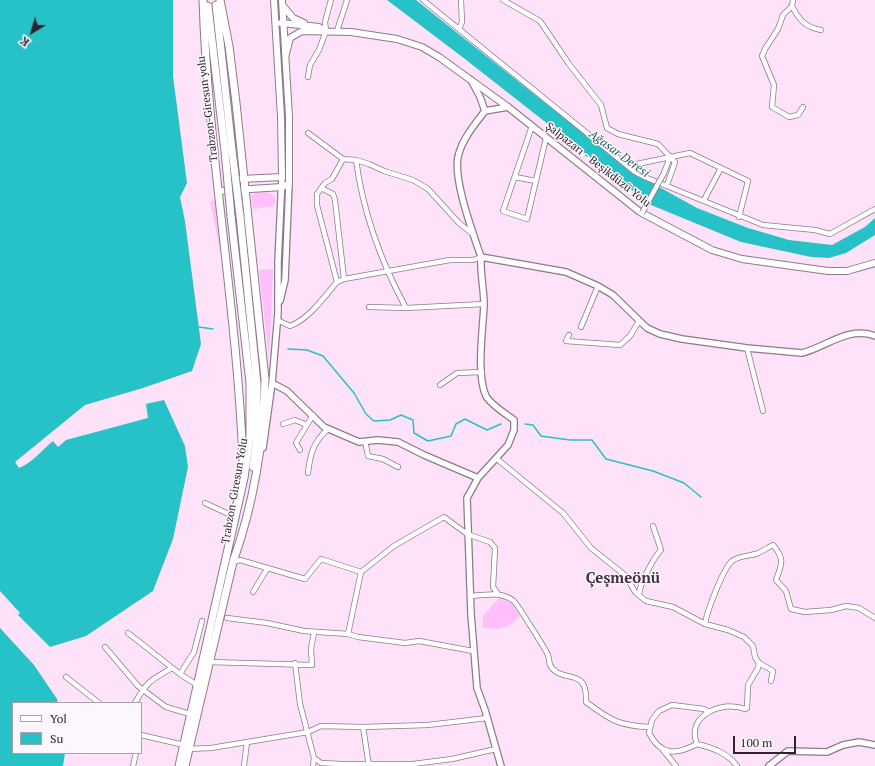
<!DOCTYPE html>
<meta charset="utf-8">
<style>
body{margin:0}
#map{position:relative;width:875px;height:766px;overflow:hidden;background:#fde2fa;font-family:"PT Serif",serif}
canvas{display:block}
.legend{position:absolute;left:12px;top:702px;width:130px;height:52px;box-sizing:border-box;background:#fcf7fc;border:1px solid #a9a2a9;margin:0;padding:5px 7px;list-style:none;font-size:12px;color:#2d232c}
.legend li{display:flex;align-items:center;gap:8px;height:20px}
.legend b{width:20px;border:1px solid #a9a2a9}
.north{position:absolute;left:12px;top:12px;width:40px;height:40px;-webkit-text-stroke:3px #fcf7fc;paint-order:stroke;rotate:218deg;font-size:11px;font-weight:700;line-height:16px;text-align:center;color:#2d232c}
.north::after{content:'';display:block;margin:auto;width:14px;height:18px;background:#2d232c;clip-path:polygon(50% 0,100% 100%,50% 72%,0 100%)}
.scale{position:absolute;left:733px;top:736px;width:63px;height:18px;box-sizing:border-box;border:2px solid #2d232c;border-top:0;padding-left:5px;font-size:12px;line-height:14px;white-space:nowrap;color:#2d232c;-webkit-text-stroke:3px #fcf7fc;paint-order:stroke}
</style>
<div id="map">
<canvas width="875" height="766"></canvas>
<ul class="legend">
<li><b style="height:5px;background:#fff"></b>Yol</li>
<li><b style="height:11px;background:#27c1c8"></b>Su</li>
</ul>
<div class="north">K</div>
<div class="scale">100 m</div>
</div>
<script>
const c = document.querySelector('canvas').getContext('2d');
c.lineJoin = 'round';
function paint(path, color) { c.fillStyle = color; c.fill(path, 'evenodd'); }
function trace(path, color, width, dash) { c.strokeStyle = color; c.lineWidth = width; c.lineCap = dash ? 'butt' : 'round'; c.setLineDash(dash || []); c.stroke(path); }
function write(font, color, halo, rows, align = 'center') {
  c.font = font + ' "PT Serif",serif'; c.lineWidth = 3; c.setLineDash([]); c.textBaseline = 'middle'; c.strokeStyle = halo; c.fillStyle = color; for (const [text, x, y, turn = 0] of rows) {
    c.save(); c.translate(x, y); c.rotate((+turn || 0) * Math.PI / 180); c.textAlign = isNaN(turn) ? turn : align; if (halo) c.strokeText(text, 0, 0); c.fillText(text, 0, 0); c.restore();
  }
}
const green = new Path2D(`
 M 256,192 C 265,192 272,191 276,200 L 273,206 L 253,209 L 251,196 Z
 M 217,200 L 223,265 L 210,201 Z
 M 273,269 L 269,359 L 259,270 Z
 M 500,597 L 513,604 L 520,616 C 507,629 501,631 483,627 L 483,616 Z`);
const water = new Path2D(`
 M 0,0 L 173,0 L 173,76 L 187,183 L 180,197 L 185,221 L 201,344 L 192,371 L 143,388 L 85,405 L 15,462 L 19,468 C 32,463 42,450 53,441 L 58,447 L 66,440 L 148,418 L 146,404 L 164,400 L 185,446 L 188,467 L 173,539 L 153,591 L 86,636 L 50,647 L 18,615 L 20,613 L 0,591 Z
 M 387,0 L 416,0 L 632,172 L 697,208 L 748,228 L 789,240 L 832,245 L 865,227 L 875,218 L 875,235 L 846,253 L 829,258 L 811,257 L 741,242 L 651,205 L 465,59 Z
 M 0,628 L 34,665 L 57,699 L 58,703 L 13,703 L 13,753 L 65,753 L 63,766 L 0,766 Z`);
const stream = new Path2D(`
 M 199,327 L 213,329
 M 288,349 L 307,350 L 323,356 L 354,393 L 366,414 L 374,421 L 390,420 L 401,415 L 413,420 L 414,433 L 428,441 L 451,436 L 456,424 L 465,419 L 487,430 L 501,424
 M 525,424 L 533,425 L 541,436 L 570,440 L 592,440 L 606,459 L 653,471 L 684,483 L 701,497`);
const minor = new Path2D(`
 M 423,0 L 635,172 L 647,178 L 763,225 L 815,230 L 830,234 L 875,209
 M 503,0 L 540,21 L 569,64 L 601,105 L 607,128 L 618,134 L 658,144 L 675,162 L 667,185
 M 793,0 L 792,6 C 799,20 805,27 821,30
 M 792,6 L 783,15 L 778,29 L 765,49 L 762,56 L 774,85 L 772,107 L 789,117 L 798,115 L 803,107
 M 459,29 L 462,22 L 461,0
 M 337,31 L 347,0
 M 308,77 L 310,65 L 319,50 L 326,31 L 325,22 L 331,0
 M 532,126 L 503,211 L 527,219 L 546,138
 M 308,133 L 343,159 L 356,160 L 369,164 L 384,171 L 413,180 L 428,189 L 459,223 L 474,235
 M 356,160 C 363,212 381,262 406,308 L 484,304
 M 635,172 L 637,164 L 690,153 L 748,181 L 739,217
 M 664,173 L 670,157
 M 515,177 L 536,181
 M 321,188 L 333,194 L 335,200 L 344,279
 M 704,200 L 721,168
 M 337,282 L 317,205 L 317,194 L 325,183 L 332,179 L 343,159
 M 369,307 L 406,308
 M 277,320 L 290,326 C 309,319 324,297 337,282 L 344,279 L 450,260 L 473,260 L 481,257
 M 581,327 L 598,286
 M 569,335 L 566,341 L 620,345 L 630,336 L 639,321
 M 747,348 L 763,411
 M 440,385 L 457,373 L 482,372
 M 283,424 L 295,420 L 307,425
 M 365,441 L 368,456 L 383,459 L 398,467
 M 300,450 L 296,443 L 313,415
 M 497,459 L 563,513 L 591,548 L 626,576 L 635,592 L 646,601 L 673,607 L 705,624 L 728,630 L 744,637 L 753,646 L 755,657 L 759,663 L 758,668 L 748,685 L 747,708 L 745,709 C 724,700 685,715 697,744
 M 308,473 C 310,455 313,442 328,429
 M 205,503 L 235,517
 M 233,562 L 240,560 L 305,579 L 321,559 L 361,572
 M 253,592 L 267,569
 M 639,595 C 639,585 654,557 661,550 L 653,526
 M 470,596 C 486,595 500,591 514,601 C 517,604 544,647 547,653 C 549,656 549,661 550,665 C 561,685 588,665 586,702 C 610,720 619,726 650,727
 M 227,618 L 267,623 L 304,631 L 348,634 L 358,637 L 405,643 L 419,641 L 473,651
 M 705,624 C 707,611 723,569 732,561 C 739,556 748,556 756,554 C 761,552 767,548 773,545 C 785,559 782,564 776,580 L 786,591 L 791,609 L 805,612 L 831,610 L 846,606 L 859,608 L 875,618
 M 128,633 L 180,674 L 194,652 L 202,621
 M 348,634 L 361,572 L 394,546 L 444,517 L 467,534 L 490,542 L 495,548 L 493,587 L 498,594
 M 105,647 L 138,686 L 166,707 L 190,714
 M 209,662 L 312,665 L 311,649 L 314,632
 M 295,663 L 300,704 L 314,758 L 321,763 L 342,764 L 413,764 L 452,759 L 496,749
 M 759,663 L 773,671 L 771,681
 M 180,674 L 197,685
 M 66,677 L 99,703
 M 135,703 C 148,680 150,681 172,668
 M 709,712 L 704,709 L 672,705 L 659,711 L 652,720 L 649,733 C 661,756 676,755 697,744 C 714,748 727,753 737,766
 M 363,727 L 369,766
 M 141,735 L 184,745
 M 188,749 L 211,748 L 308,732 L 321,726 L 363,727 L 428,725 L 487,718
 M 663,750 L 676,766
 M 133,766 L 136,753
 M 244,766 L 247,742
 M 313,766 L 314,758`);
const tertiary = new Path2D(`
 M 471,80 L 480,97 L 485,111
 M 508,107 L 485,111 C 475,124 464,137 459,153 C 451,175 473,233 481,257 L 566,272 L 598,286 L 613,295 L 647,328 L 660,334 L 682,339 L 747,348 L 802,353 C 826,347 848,326 875,336
 M 282,177 L 278,262 L 278,313 L 272,383 L 287,391 L 324,427 L 359,442 L 378,440 L 398,442 L 424,455 L 478,478
 M 481,257 C 480,273 484,289 484,305 C 483,329 476,375 486,396 C 491,405 506,414 514,420 L 514,430 L 508,445 L 478,478 L 467,498 L 471,614 L 477,688 L 485,710 L 501,766
 M 280,301 L 285,280 L 289,184
 M 263,448 L 272,383
 M 769,766 L 788,751 L 827,752 L 843,745 L 859,742 L 875,745`);
const secondary = new Path2D(`
 M 283,6 L 293,18 L 304,23
 M 281,23 L 319,27 L 326,31
 M 286,54 L 290,38 L 302,31 L 351,32 L 397,39 L 422,47 L 439,57 L 508,107 L 640,212 L 712,250 L 742,259 L 828,271 L 847,271 L 875,263
 M 240,179 L 282,177 L 281,117 L 274,0
 M 219,191 L 282,187 L 289,184 L 289,117 L 282,0`);
const trunk = new Path2D(`
 M 203,0 C 208,155 237,307 243,462
 M 220,0 L 229,46 L 236,103 L 265,379 C 264,441 254,503 233,562
 M 216,5 L 232,150
 M 208,6 L 225,151
 M 240,216 L 257,383 L 257,438 L 253,467
 M 179,766 L 244,478 L 250,437 L 250,383 L 231,216
 M 185,766 L 234,558`);
const minorBridge = new Path2D(`
 M 642,213 L 664,173`);
const trunkBridge = new Path2D(`
 M 232,150 L 240,216
 M 225,151 L 231,216`);
const streetNames = [
 ["Trabzon-Giresun yolu",208,109,-97],
 ["Şalpazarı - Beşikdüzü Yolu",598,165,38],
 ["Trabzon-Giresun Yolu",235,491,-80]
];
const waterNames = [
 ["Ağasar Deresi",619,154,36]
];
const districtNames = [
 ["Çeşmeönü",623,579]
];
paint(green, '#febffa');
paint(water, '#27c1c8');
trace(stream, '#27c1c8', 1.5);
trace(minor, '#90788e', 6);
trace(tertiary, '#90788e', 8);
trace(secondary, '#90788e', 8);
trace(trunk, '#90788e', 9);
trace(minor, '#fff', 4.5);
trace(tertiary, '#fff', 5.5);
trace(secondary, '#fff', 6);
trace(trunk, '#fff', 7);
trace(minorBridge, '#90788e', 6, []);
trace(trunkBridge, '#90788e', 9, []);
trace(minorBridge, '#fff', 4.5);
trace(trunkBridge, '#fff', 7);
write('11px', '#2d232c', '#fcf7fc', streetNames);
write('italic 12px', '#225c5f', '#fcf7fc', waterNames);
write('bold 15px', '#443043', '#fcf7fc', districtNames);
</script>
